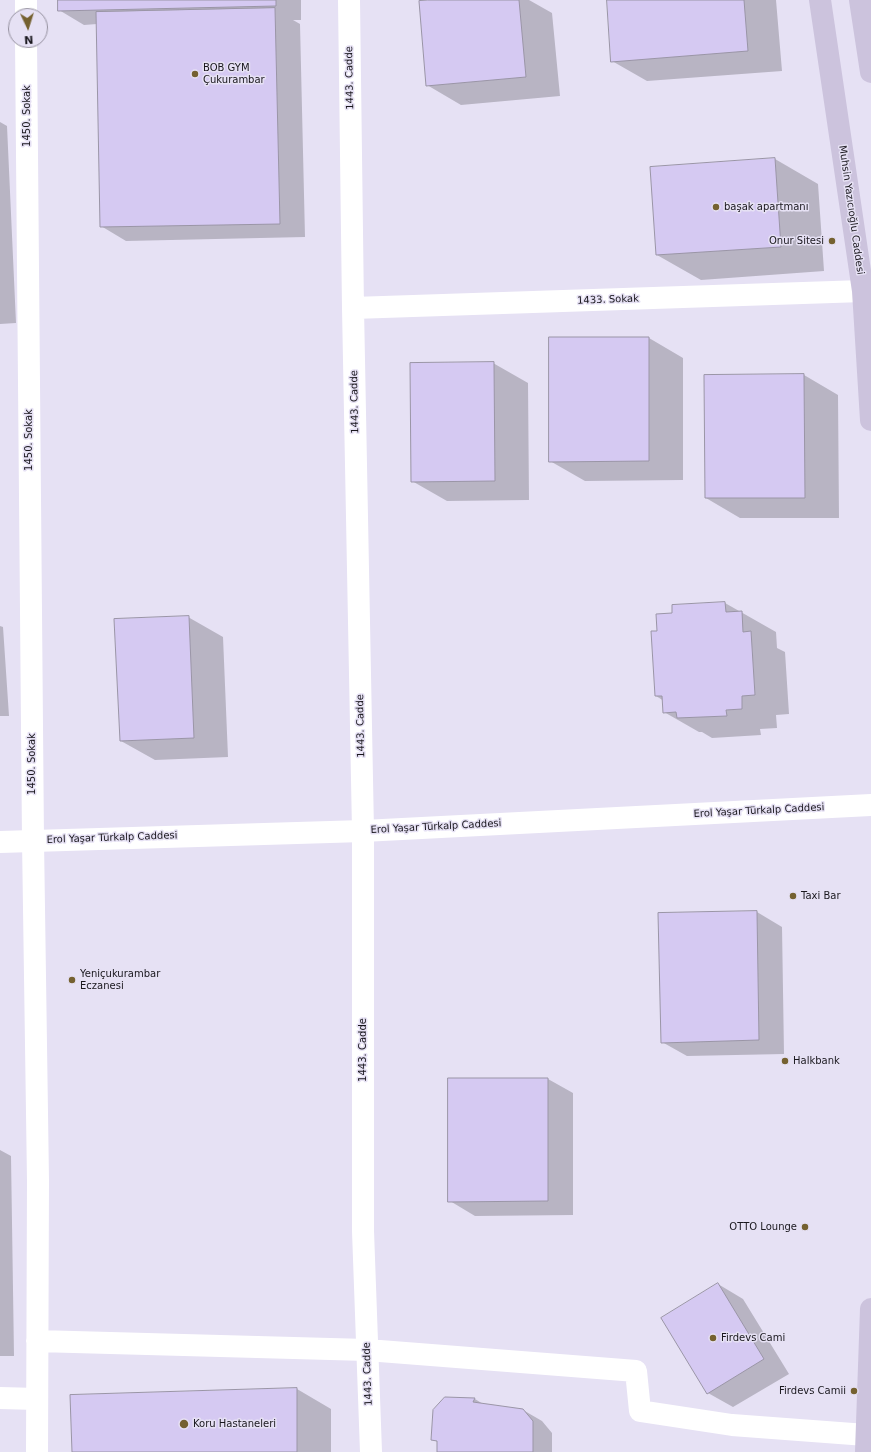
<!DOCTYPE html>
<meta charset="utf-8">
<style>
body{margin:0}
#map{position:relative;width:871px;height:1452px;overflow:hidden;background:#e6e1f4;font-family:"DejaVu Sans",sans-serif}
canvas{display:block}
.north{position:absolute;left:8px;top:8px;width:40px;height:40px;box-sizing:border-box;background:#e6e1f4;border:1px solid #94909e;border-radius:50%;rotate:176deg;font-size:11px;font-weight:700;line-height:16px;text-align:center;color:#19171d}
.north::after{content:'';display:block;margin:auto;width:14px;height:18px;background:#756130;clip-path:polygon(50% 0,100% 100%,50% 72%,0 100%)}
</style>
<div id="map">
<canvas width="871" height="1452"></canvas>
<div class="north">N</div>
</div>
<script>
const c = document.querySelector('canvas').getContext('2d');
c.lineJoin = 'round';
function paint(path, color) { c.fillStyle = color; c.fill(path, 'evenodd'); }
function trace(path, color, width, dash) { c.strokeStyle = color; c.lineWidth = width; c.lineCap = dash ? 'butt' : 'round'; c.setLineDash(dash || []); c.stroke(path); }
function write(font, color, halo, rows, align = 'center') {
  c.font = font + ' "DejaVu Sans",sans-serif'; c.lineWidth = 3; c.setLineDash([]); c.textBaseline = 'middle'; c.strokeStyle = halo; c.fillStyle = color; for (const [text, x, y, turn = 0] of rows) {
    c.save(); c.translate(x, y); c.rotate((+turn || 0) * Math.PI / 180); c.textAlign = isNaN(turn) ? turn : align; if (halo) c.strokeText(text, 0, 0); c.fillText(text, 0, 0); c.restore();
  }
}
const shadow = new Path2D(`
 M 59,0 L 301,0 L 301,20 L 293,20 L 300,24 L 305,237 L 126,241 L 101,226 L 97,24 L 84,25 L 59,10 Z
 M 440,0 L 529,0 L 552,13 L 560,96 L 461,105 L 427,85 Z
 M 608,0 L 776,0 L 782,71 L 647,81 L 612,61 Z
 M 0,122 L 7,126 L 16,323 L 0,324 Z
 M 775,159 L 818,184 L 824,271 L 701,280 L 657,255 Z
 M 649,338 L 683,358 L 683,480 L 585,481 L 550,461 Z
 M 493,363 L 528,383 L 529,500 L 447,501 L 412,481 Z
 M 804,375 L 838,395 L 839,518 L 740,518 L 706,498 Z
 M 725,603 L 776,632 L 777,648 L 785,652 L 789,714 L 776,715 L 777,728 L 760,729 L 761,735 L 712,738 L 702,732 L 699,732 L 664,712 L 664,701 L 656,696 L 658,632 L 673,614 Z
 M 188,617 L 223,637 L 228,757 L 155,760 L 121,741 Z
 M 0,626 L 3,627 L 9,716 L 0,716 Z
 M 757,912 L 782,927 L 784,1054 L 687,1056 L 662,1042 Z
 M 548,1079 L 573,1093 L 573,1215 L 475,1216 L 450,1201 Z
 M 0,1150 L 11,1156 L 14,1356 L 0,1356 Z
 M 718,1284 L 743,1299 L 789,1374 L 733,1407 L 708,1393 Z
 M 297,1389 L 331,1409 L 331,1452 L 73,1452 Z
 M 446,1398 L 475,1399 L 483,1404 L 523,1410 L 542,1421 L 552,1433 L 552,1452 L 438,1452 L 438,1442 L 432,1439 Z`);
const building = new Path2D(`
 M 58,0 L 276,0 L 276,6 L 58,11 Z
 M 428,0 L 519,0 L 526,77 L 426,86 L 419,1 Z
 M 607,0 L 744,0 L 748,51 L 611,62 Z
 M 275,8 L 280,224 L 100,227 L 96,12 Z
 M 775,158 L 781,247 L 656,255 L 650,167 Z
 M 549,337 L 649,337 L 649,461 L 549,462 Z
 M 494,362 L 495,481 L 411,482 L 410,363 Z
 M 804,374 L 805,498 L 705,498 L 704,375 Z
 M 725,602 L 726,612 L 742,611 L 743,632 L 751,631 L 755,695 L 742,696 L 742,709 L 726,710 L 727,716 L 677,718 L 676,712 L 663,713 L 662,696 L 655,696 L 651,631 L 657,631 L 656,614 L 672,613 L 672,605 Z
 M 189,616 L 194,738 L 120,741 L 114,619 Z
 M 757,911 L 759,1040 L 661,1043 L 658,913 Z
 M 448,1078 L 548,1078 L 548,1201 L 448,1202 Z
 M 718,1283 L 764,1359 L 707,1394 L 661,1318 Z
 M 297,1388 L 297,1452 L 72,1452 L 70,1395 Z
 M 445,1397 L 475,1398 L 473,1402 L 523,1409 L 533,1421 L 533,1452 L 437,1452 L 437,1441 L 431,1440 L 433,1410 Z`);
const minor = new Path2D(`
 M 26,0 L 26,16
 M 349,0 L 353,308 L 363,831 L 363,1231 L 371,1452
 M 26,40 L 33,840 L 38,1181 L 37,1452
 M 353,308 L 863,291
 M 37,1341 L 367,1350 L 636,1371 L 640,1411 L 732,1425 L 866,1435
 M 0,1398 L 37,1399`);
const tertiary = new Path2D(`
 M 0,842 L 363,831 L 871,805`);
const secondary = new Path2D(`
 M 820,0 L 863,291 L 871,420
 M 860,0 L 871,72
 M 866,1452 L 871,1309`);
const markers = [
 [195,74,4,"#756130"],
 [716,207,4,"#756130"],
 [832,241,4,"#756130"],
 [793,896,4,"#756130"],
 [72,980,4,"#756130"],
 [785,1061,4,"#756130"],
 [805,1227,4,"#756130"],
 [713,1338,4,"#756130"],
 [854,1391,4,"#756130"],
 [184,1424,5,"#756130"]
];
const poiNames = [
 ["BOB GYM",203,68],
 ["Çukurambar",203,80],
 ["başak apartmanı",724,207],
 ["Onur Sitesi",824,241,"right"],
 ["Taxi Bar",801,896],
 ["Yeniçukurambar",80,974],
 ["Eczanesi",80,986],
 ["Halkbank",793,1061],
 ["OTTO Lounge",797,1227,"right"],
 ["Firdevs Cami",721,1338],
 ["Firdevs Camii",846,1391,"right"],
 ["Koru Hastaneleri",193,1424]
];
const streetNames = [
 ["1443. Cadde",350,78,-91],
 ["1450. Sokak",27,116,-90],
 ["Muhsin Yazıcıoğlu Caddesi",851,210,82],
 ["1433. Sokak",608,300,-2],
 ["1443. Cadde",355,402,-91],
 ["1450. Sokak",29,440,-90],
 ["1443. Cadde",361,726,-91],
 ["1450. Sokak",32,764,-90],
 ["Erol Yaşar Türkalp Caddesi",759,811,-3],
 ["Erol Yaşar Türkalp Caddesi",436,827,-3],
 ["Erol Yaşar Türkalp Caddesi",112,838,-2],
 ["1443. Cadde",363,1050,-90],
 ["1443. Cadde",368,1374,-92]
];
paint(shadow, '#0003');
paint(building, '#d5c9f2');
trace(building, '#9a95a6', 1);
trace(minor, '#fff', 22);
trace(tertiary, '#fff', 22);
trace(secondary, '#ccc3dd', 22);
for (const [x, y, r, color] of markers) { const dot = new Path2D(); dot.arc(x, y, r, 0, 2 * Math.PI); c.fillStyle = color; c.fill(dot); trace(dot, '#e6e1f4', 1.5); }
write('10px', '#19171d', '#e6e1f4', poiNames, 'left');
write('10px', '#19171d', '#e6e1f4', streetNames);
</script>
